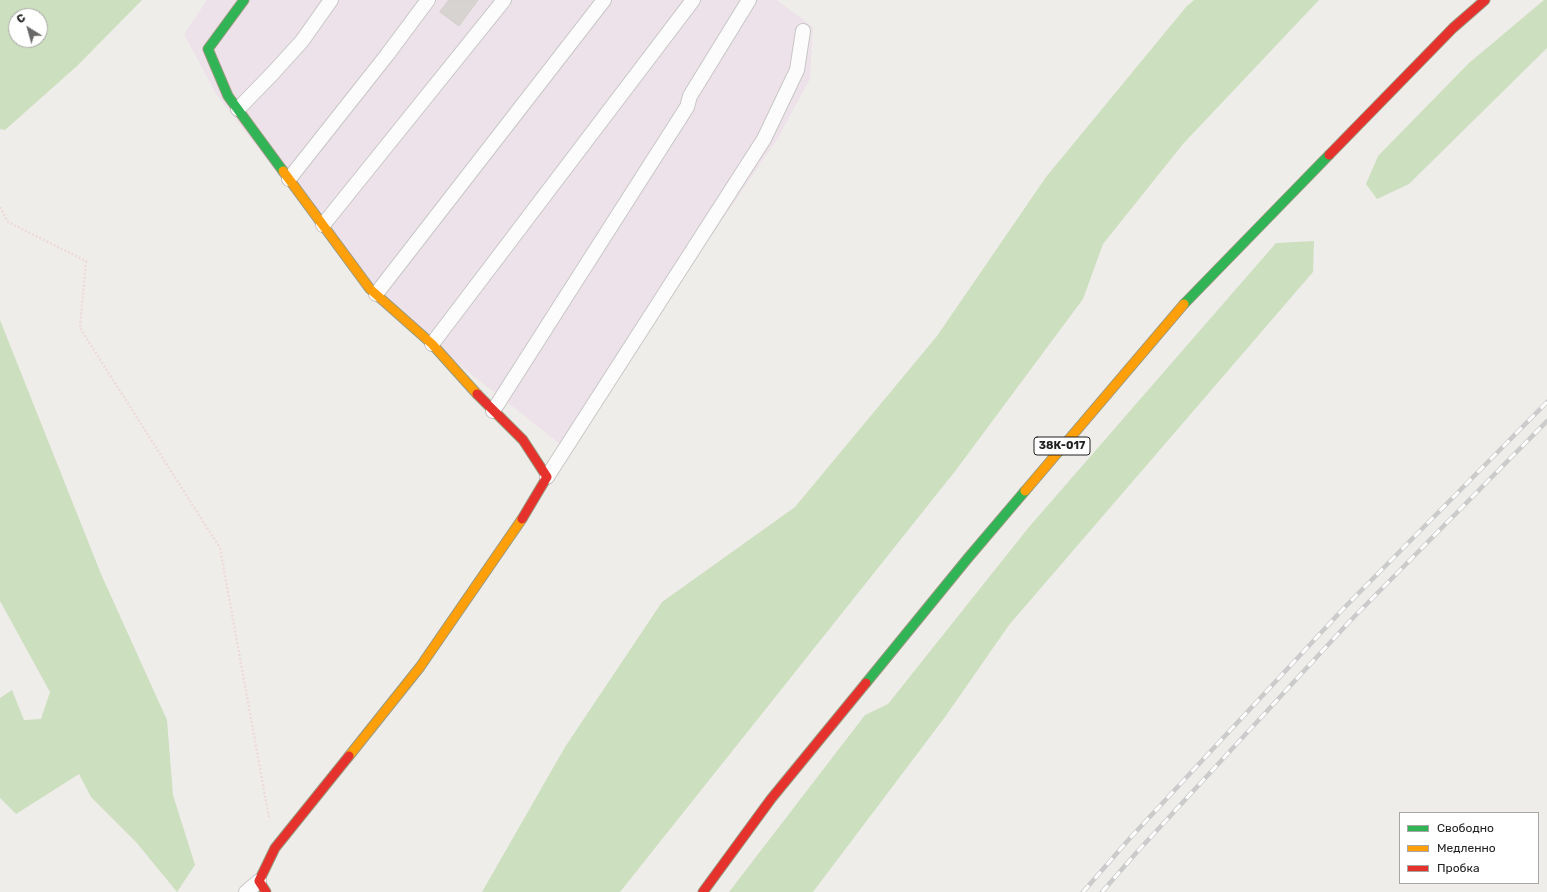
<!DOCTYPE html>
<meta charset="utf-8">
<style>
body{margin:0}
#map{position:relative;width:1547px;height:892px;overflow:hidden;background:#efedea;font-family:Rubik,sans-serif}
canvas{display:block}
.legend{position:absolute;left:1399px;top:812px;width:140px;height:72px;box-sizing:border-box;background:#fff;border:1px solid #a6a6a6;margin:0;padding:5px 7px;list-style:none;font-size:12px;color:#212121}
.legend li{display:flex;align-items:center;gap:8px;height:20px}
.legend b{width:20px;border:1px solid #a6a6a6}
.north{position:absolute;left:8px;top:8px;width:40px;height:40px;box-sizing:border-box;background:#fff;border:1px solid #a6a6a6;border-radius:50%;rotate:323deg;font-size:11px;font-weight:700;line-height:16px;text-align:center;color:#212121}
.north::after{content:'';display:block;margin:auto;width:14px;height:18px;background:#696867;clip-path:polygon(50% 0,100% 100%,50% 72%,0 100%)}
</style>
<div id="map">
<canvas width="1547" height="892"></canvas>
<ul class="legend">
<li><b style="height:5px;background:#30b455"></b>Свободно</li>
<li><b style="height:5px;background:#ff9f0a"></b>Медленно</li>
<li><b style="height:5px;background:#e5322d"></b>Пробка</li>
</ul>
<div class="north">С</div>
</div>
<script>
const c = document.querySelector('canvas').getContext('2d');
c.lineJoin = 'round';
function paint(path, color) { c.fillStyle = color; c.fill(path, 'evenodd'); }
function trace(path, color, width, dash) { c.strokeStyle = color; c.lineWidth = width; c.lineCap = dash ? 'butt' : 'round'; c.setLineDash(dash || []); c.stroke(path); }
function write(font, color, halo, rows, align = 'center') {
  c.font = font + ' Rubik,sans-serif'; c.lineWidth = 4; c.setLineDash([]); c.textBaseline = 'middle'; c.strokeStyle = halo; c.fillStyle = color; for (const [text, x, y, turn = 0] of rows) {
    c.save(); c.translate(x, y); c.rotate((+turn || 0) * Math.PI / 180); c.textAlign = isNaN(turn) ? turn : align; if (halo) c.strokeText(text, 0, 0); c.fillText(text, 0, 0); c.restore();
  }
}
const industrial = new Path2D(`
 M 207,0 L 777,0 L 813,27 L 810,79 L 778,138 L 654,320 L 570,452 L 371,295 L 216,94 L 184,34 Z`);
const forest = new Path2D(`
 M 0,0 L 142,0 L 77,66 L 5,130 L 0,129 ZM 16,16 L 40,16 L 40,40 L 16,40 Z
 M 1194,0 L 1319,0 L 1183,144 L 1103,244 L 1083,299 L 956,470 L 620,892 L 482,892 L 565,747 L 662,602 L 795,507 L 937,336 L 1046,177 L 1186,7 Z
 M 1544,0 L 1547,0 L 1547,48 L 1409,184 L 1377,199 L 1366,184 L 1378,156 L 1469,63 Z
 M 1314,241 L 1313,272 L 1009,625 L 945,717 L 813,892 L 729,892 L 865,715 L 888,704 L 1029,527 L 1276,243 Z
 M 0,320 L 101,574 L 167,720 L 173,795 L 195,865 L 177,892 L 136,842 L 91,797 L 79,774 L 16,814 L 0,798 L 0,698 L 12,690 L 24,720 L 41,719 L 50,692 L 0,601 Z`);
const building = new Path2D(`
 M 449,0 L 478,0 L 459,26 L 440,12 Z`);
const path = new Path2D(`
 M 0,207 L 8,222 L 86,261 L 80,328 L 220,548 L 269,818`);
const lane = new Path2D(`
 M 238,109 L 273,73 L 302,41 L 331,0
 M 289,179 L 387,55 L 428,0
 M 323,225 L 504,0
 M 376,294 L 604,0
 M 432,344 L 693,0
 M 493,411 L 687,107 L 690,96 L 749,0
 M 547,477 L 764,139 L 797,70 L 803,31
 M 246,892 L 259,881`);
const fast = new Path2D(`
 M 244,0 L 208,49 L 228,96 L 283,171
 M 1184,304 L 1329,155
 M 866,683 L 968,558 L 1025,491`);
const slow = new Path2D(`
 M 283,171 L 370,289 L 432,344 L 477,394
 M 1025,491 L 1184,304
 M 349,756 L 420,667 L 522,519`);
const jam = new Path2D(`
 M 1329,155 L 1453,28 L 1485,0
 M 477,394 L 523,440 L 547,477 L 522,519
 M 266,892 L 259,881 L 275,848 L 349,756
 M 703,892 L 771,799 L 866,683`);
const rail = new Path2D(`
 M 1083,892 L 1131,837 L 1344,608 L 1547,402
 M 1102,892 L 1137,852 L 1350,621 L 1547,421`);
const shields = [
 [1062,446,56]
];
const shieldNames = [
 ["38К-017",1062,446]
];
paint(industrial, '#ede2e9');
paint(forest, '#ccdfbe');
paint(building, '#d6d3d1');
trace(building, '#d3cfcb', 1);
trace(lane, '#c8c7c6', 16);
trace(fast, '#9a9a80', 11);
trace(slow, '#9a9a80', 11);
trace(jam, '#9a9a80', 11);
trace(path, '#ecdbda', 2.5, [2, 2]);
trace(lane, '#fdfcfc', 14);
trace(fast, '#30b455', 9);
trace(slow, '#ff9f0a', 9);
trace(jam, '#e5322d', 9);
trace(rail, '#cbcbcb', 4.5);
trace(rail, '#fff', 3, [9]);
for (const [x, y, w] of shields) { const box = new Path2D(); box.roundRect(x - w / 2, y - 9, w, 18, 3); c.fillStyle = '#fff'; c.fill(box); trace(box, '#212121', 1); }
write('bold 11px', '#212121', null, shieldNames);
</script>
